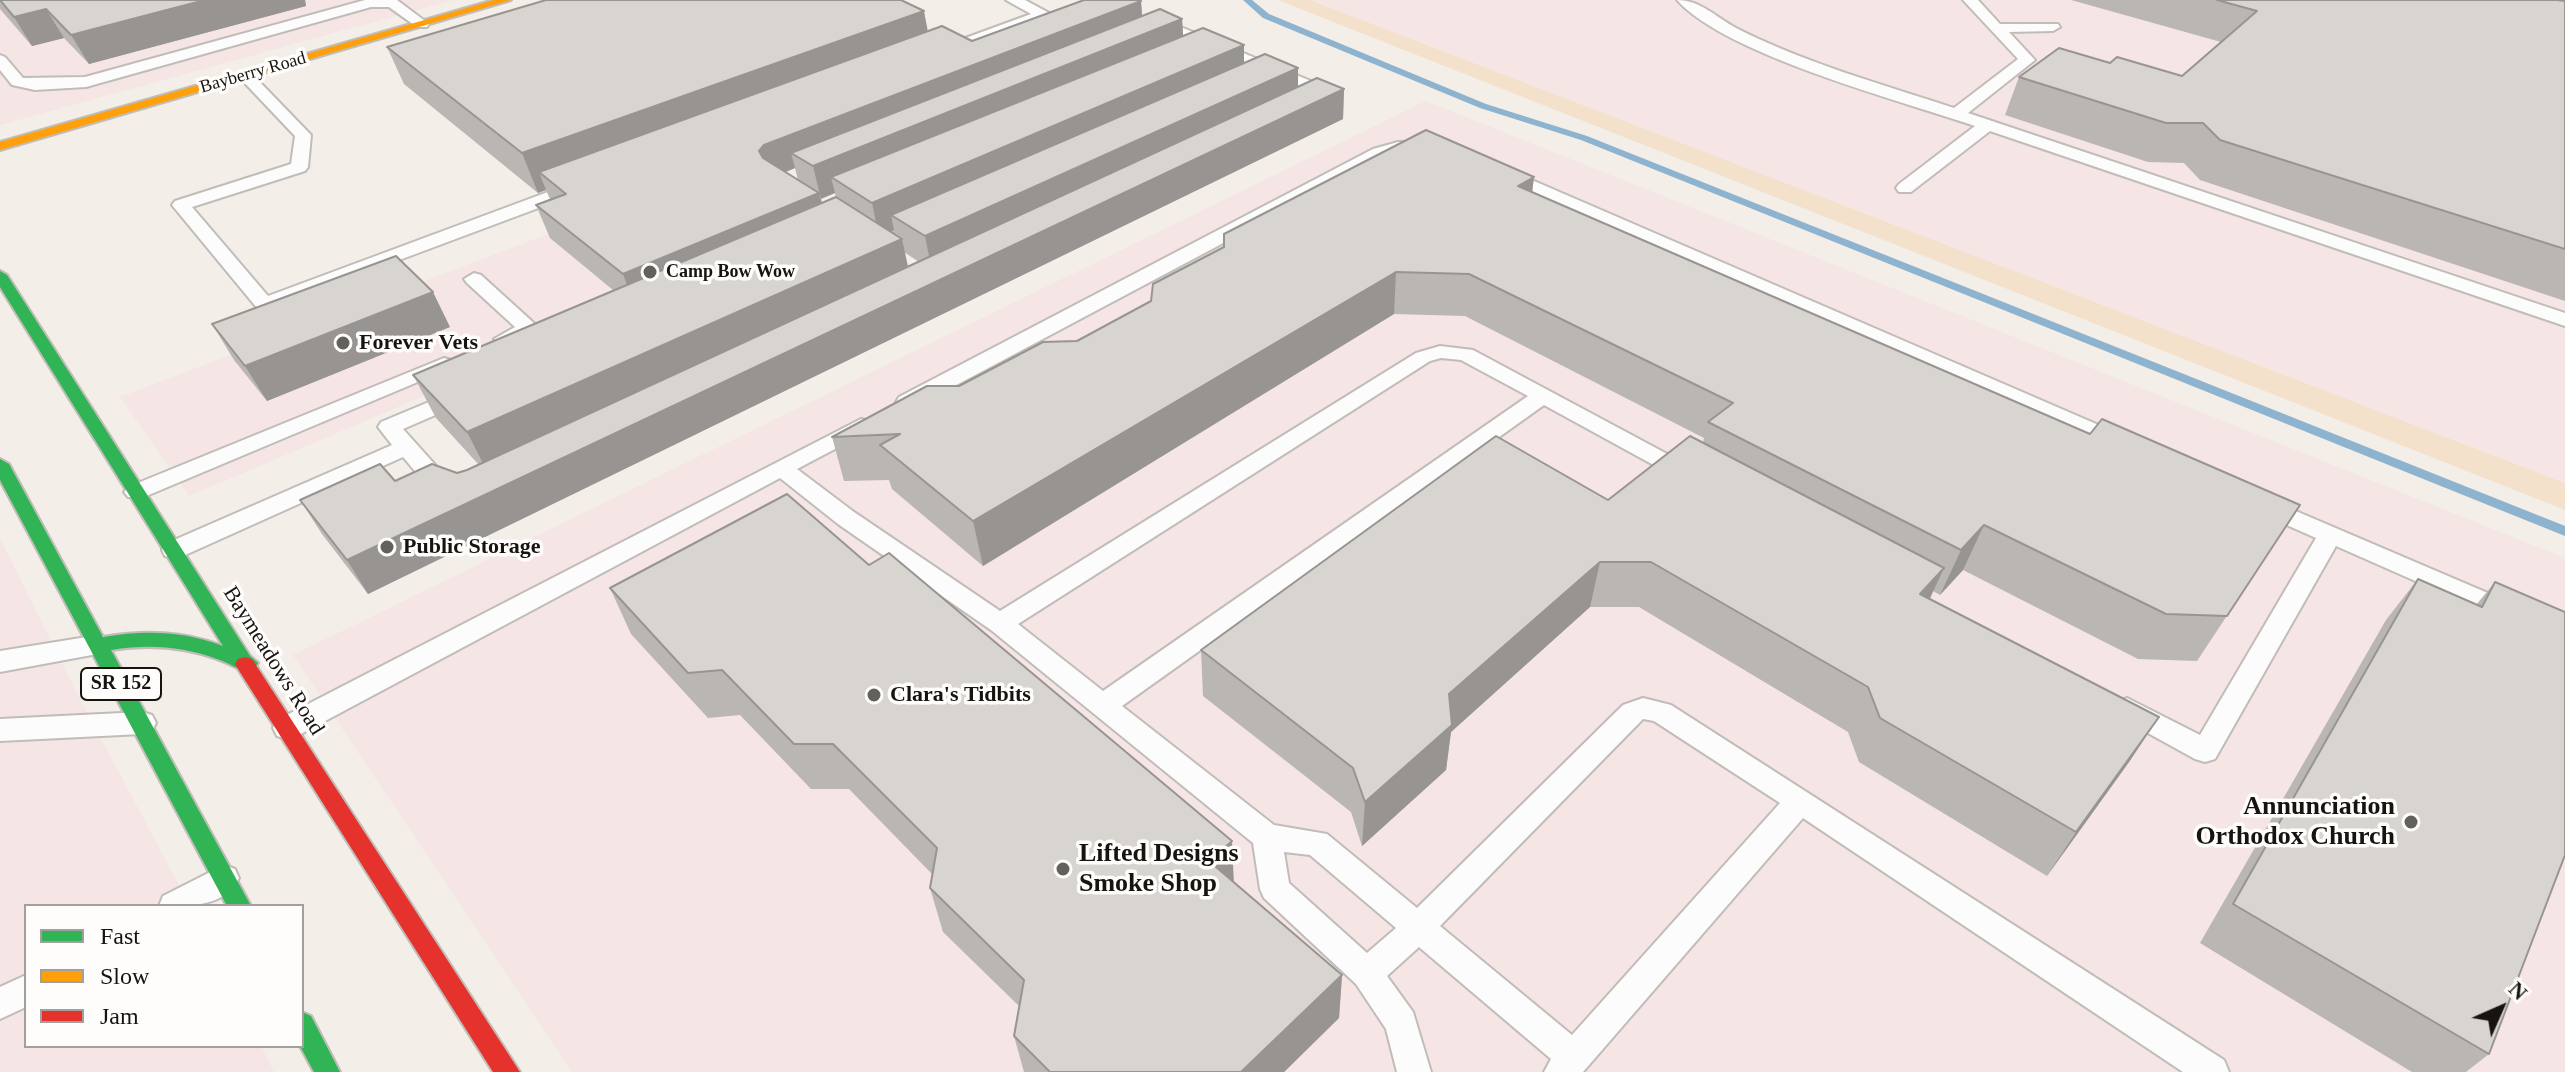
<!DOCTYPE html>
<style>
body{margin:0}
#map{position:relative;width:2565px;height:1072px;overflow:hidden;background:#f3eee8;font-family:Georgia,serif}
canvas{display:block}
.legend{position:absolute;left:24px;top:904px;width:280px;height:144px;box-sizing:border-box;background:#fffdfb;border:2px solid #a2a09d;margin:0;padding:10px 14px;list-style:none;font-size:24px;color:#171410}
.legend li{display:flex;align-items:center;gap:16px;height:40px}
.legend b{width:40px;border:2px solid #a2a09d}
.north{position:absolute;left:2461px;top:968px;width:80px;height:80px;-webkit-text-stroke:6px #fffdfb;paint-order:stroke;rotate:45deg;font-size:22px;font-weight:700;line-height:32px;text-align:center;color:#171410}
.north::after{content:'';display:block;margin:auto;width:28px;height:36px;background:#171410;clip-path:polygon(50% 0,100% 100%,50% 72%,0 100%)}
</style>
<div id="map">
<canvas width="2565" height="1072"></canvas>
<ul class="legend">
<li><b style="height:10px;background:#30b455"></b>Fast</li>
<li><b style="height:10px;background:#ff9f0a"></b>Slow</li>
<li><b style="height:10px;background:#e5322d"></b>Jam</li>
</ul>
<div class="north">N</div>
</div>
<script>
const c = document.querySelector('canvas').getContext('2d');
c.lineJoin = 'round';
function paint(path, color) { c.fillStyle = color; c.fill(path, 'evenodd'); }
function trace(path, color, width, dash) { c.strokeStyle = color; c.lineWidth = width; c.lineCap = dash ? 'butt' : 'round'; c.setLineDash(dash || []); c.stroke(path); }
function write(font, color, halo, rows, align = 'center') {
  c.font = font + ' Georgia,serif'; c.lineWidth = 7; c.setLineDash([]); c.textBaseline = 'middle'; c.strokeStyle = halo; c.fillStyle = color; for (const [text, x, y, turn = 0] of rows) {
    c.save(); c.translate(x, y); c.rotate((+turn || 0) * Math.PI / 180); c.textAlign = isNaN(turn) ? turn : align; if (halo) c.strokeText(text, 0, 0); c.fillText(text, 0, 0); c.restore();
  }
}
const commercial = new Path2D(`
 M 0,0 L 454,0 L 0,125 Z
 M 1310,0 L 2565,0 L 2565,483 Z
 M 1426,101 L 2565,558 L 2565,1072 L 572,1072 L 293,655 Z
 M 711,172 L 802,235 L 189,496 L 120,397 Z
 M 0,538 L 69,678 L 190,906 L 26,906 L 26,1046 L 261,1046 L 274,1072 L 0,1072 Z`);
const green = new Path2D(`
 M 1278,0 L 1310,0 L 2565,483 L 2565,510 Z`);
const stream = new Path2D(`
 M 1243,0 L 1252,0 L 1269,14 L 1486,104 L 1587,136 L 2565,526 L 2565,536 L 1581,140 L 1480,108 L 1263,18 Z`);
const lane = new Path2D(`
 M 365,0 L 397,0 L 429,24 L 427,27 L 417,27 L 389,7 L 371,7 L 86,87 L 35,90 L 12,85 L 0,70 L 0,55 L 5,57 L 23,78 L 85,77 Z
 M 1006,0 L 1025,0 L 1051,14 L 948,54 L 938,54 L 938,48 L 1031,14 Z
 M 1677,0 C 1700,0 1716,17 1736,28 C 1805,63 1881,84 1954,108 L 2018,59 L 1963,0 L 1978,0 L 2000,24 L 2058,24 L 2060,27 L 2053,31 L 2009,32 L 2035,60 L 1968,113 L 2565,313 L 2565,326 L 1990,131 L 1911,192 L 1899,192 L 1896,188 L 1899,184 L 1975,126 C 1902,101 1726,55 1677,0 Z
 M 1171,23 L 1335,91 L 1337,94 L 1335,97 L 1323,97 L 1171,32 L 1154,38 L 1147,34 Z
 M 245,70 L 250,72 L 311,135 L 308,167 L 305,171 L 192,207 L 268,296 L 572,183 L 584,183 L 587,187 L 584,191 L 271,308 L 257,308 L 172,205 L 175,201 L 291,164 L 295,136 L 240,78 L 237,75 Z
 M 1398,142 L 1416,142 L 1424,147 C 1416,155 1397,153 1385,157 L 915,407 L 907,409 L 896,402 L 899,397 L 1373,149 Z
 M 1504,168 L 2131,439 L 2134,444 L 2131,449 L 2115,449 L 1498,177 L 1495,173 Z
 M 474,273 L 481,275 L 536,325 L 539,329 C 530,339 510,347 497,343 L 494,339 L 515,327 L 467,283 L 464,279 Z
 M 1440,346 L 1473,350 L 1697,470 L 1700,475 L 1697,480 L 1681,480 L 1544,405 L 1122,706 L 1274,825 L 1327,834 L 1417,908 L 1623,705 L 1643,698 L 1671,705 L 2224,1060 L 2229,1072 L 2183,1072 L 1803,818 L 1583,1072 L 1544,1072 L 1551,1059 L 1419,947 L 1387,976 L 1413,1012 L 1431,1072 L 1397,1072 L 1386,1029 L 1356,984 L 1264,898 L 1260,889 L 1253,843 L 991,630 L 838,524 L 780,478 L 297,736 L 287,739 L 277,736 L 273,728 L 277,720 L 861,419 L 869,421 L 872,426 L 869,431 L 797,469 L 854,512 L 1000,611 L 1416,353 ZM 1441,358 L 1461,360 L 1528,396 L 1103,691 L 1018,624 L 1430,361 ZM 1643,719 L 1654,721 L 1780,803 L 1572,1035 L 1440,926 ZM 1284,852 L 1310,855 L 1396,928 L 1367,953 L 1289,883 Z
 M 444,358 L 451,360 L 454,364 L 451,368 L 144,497 L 128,497 L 124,492 L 128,487 Z
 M 460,389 L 471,396 L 468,401 L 403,429 L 447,478 L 457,481 L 461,486 L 457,491 C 432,498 418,474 403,457 L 183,556 L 174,558 L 165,556 L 162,550 L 165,544 L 392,445 L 378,427 L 381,422 Z
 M 2263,497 L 2565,626 L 2565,647 L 2336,546 L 2215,759 L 2205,762 L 2195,759 L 2117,716 L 2113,709 L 2117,702 L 2127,698 L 2200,735 L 2316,538 L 2255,511 L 2251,505 L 2255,499 Z
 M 99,635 L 108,638 L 112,645 L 108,652 L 0,672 L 0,651 Z
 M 142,712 L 152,715 L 156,723 L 152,731 L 142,734 L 0,741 L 0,719 Z
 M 224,865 L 235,869 L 239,878 C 225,908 187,906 159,906 L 163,896 Z
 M 26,975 L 26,1007 L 0,1019 L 0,987 Z`);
const fast = new Path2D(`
 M 0,271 L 7,275 L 250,656 L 258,663 L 255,668 L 245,671 C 235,668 227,662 217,659 C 182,646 148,644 111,650 L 251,906 L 227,906 L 0,480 L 0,459 L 9,464 L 103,637 C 146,630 183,631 223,646 L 0,287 Z
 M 302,1012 L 311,1016 L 340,1072 L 314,1072 L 300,1046 Z`);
const slow = new Path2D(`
 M 494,0 L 511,0 L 0,150 L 0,142 Z`);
const jam = new Path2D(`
 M 245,657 L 252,659 L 520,1072 L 493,1072 L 238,669 L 235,664 L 238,659 Z`);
const wall = new Path2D(`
 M 0,0 L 305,0 L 306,6 L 89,64 L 64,38 L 32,46 L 0,9 Z
 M 2071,0 L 2557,0 L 2565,1 L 2565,301 L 2200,180 L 2184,163 L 2148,162 L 2005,115 L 2019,77 L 2110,63 L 2182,76 L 2221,42 Z
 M 1141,1 L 1142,16 L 1182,19 L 1183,36 L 1298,87 L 1344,89 L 1343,119 L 368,594 L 322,534 L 300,500 L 395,481 L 457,473 L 479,465 L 436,418 L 413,375 L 613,290 L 550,238 L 536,205 L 550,199 L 546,190 L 538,193 L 404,84 L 387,47 L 928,31 L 972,41 ZM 795,168 L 798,180 L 786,172 ZM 835,193 L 836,198 L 822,203 L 821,198 ZM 905,253 L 907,254 L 919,262 L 908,267 Z
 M 1534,177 L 1532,192 L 2090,434 L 2300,505 L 2197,661 L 2138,659 L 1963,570 L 1940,595 L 1933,591 L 1930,599 L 2159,717 L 2129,762 L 2047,876 L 1859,762 L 1848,732 L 1639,607 L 1590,607 L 1451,732 L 1446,770 L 1362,846 L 1351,812 L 1203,696 L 1201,650 L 1608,500 L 1703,443 L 1704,438 L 1465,316 L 1394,314 L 983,566 L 892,489 L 889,480 L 844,481 L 832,437 L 1077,341 Z
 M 212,324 L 450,327 L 267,401 L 234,360 Z
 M 2418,579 L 2476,605 L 2495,582 L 2489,1054 L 2466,1072 L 2412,1072 L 2200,943 L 2386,620 Z
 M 610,588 L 1234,882 L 1342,975 L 1339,1018 L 1284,1072 L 1024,1072 L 1014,1036 L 1020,1007 L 943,932 L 930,888 L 932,874 L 849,789 L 811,789 L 740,715 L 708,718 L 631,634 Z`);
const shadedWall = new Path2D(`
 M 205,0 L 305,0 L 306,6 L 89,64 L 71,35 Z
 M 1141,1 L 1143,31 L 791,153 L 795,168 L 773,177 L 759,151 L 764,145 Z
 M 46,9 L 64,38 L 32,46 L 14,17 Z
 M 924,11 L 931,48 L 539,172 L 546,190 L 538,193 L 522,153 Z
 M 1182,19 L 1184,49 L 831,177 L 835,193 L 821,199 L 813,166 Z
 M 1244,45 L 1244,76 L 891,215 L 894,230 L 879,237 L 872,203 Z
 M 1298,68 L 1298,99 L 932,271 L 925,236 Z
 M 1344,89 L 1343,119 L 368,594 L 347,560 Z
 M 1534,177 L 1529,217 L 1518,186 Z
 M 819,193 L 828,226 L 636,309 L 623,274 Z
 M 902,239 L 911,281 L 490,477 L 467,432 Z
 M 1396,272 L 1394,314 L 983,566 L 973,521 Z
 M 433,292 L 450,327 L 267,401 L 245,366 Z
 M 1984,525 L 1963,570 L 1940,595 L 1961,550 Z
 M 1600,562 L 1590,607 L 1451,732 L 1446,770 L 1362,846 L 1365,802 L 1449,694 Z
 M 1944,568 L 1923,613 L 1920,594 Z
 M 2159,717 L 2129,762 L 2047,876 L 2076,832 Z
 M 1232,841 L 1234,885 L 1209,861 Z
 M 1342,975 L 1339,1018 L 1284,1072 L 1241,1072 Z`);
const building = new Path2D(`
 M 0,0 L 205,0 L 71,35 L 46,9 L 14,17 Z
 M 546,0 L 901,0 L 924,11 L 522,153 L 387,47 Z
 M 1084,0 L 1138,0 L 1141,1 L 764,145 L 759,151 L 763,158 L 819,193 L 623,274 L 536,205 L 566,194 L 539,172 L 942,26 L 972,41 Z
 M 2217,0 L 2557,0 L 2565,1 L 2565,249 L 2220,140 L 2203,123 L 2166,123 L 2019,77 L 2059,48 L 2110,63 L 2117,57 L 2182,76 L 2257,11 Z
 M 1160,9 L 1182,19 L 813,166 L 791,153 Z
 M 1203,28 L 1244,45 L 872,203 L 831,177 Z
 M 1265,54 L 1298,68 L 925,236 L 891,215 Z
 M 1317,78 L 1344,89 L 347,560 L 300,500 L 380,464 L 395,481 L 432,464 L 457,473 L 467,470 Z
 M 1426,130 L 1534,177 L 1518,186 L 2090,434 L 2102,419 L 2300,505 L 2227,616 L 2166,614 L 1984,525 L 1961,550 L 1708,422 L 1733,403 L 1469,274 L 1396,272 L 973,521 L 880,445 L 900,434 L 832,437 L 927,386 L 959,386 L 1043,342 L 1077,341 L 1151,301 L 1153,284 L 1224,247 L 1224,234 Z
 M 836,197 L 902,239 L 467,432 L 413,375 Z
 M 396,256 L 433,292 L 245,366 L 212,324 Z
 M 1496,436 L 1608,500 L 1690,436 L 1944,568 L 1920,594 L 2159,717 L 2076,832 L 1880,718 L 1868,687 L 1651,562 L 1600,562 L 1449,694 L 1452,725 L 1365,802 L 1353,768 L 1201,650 Z
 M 787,494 L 869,565 L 889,553 L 1232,841 L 1209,861 L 1342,975 L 1241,1072 L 1050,1072 L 1014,1036 L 1024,980 L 930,888 L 937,848 L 833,744 L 794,744 L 722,670 L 688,673 L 610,588 Z
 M 2418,579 L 2482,607 L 2495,582 L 2565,612 L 2565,855 L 2489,1054 L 2233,904 Z`);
const markers = [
 [650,272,8,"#64605c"],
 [343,343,8,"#64605c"],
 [387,547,8,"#64605c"],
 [874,695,8,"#64605c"],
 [2411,822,8,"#64605c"],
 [1063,869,8,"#64605c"]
];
const farStreetnames = [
 ["Bayberry Road",253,73,-16]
];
const farPoinames = [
 ["Camp Bow Wow",666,272]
];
const shields = [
 [121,684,80]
];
const shieldNames = [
 ["SR 152",121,684]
];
const poiNames = [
 ["Forever Vets",359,343],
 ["Public Storage",403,547],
 ["Clara's Tidbits",890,695]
];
const streetNames = [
 ["Baymeadows Road",273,661,58]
];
const nearPoinames = [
 ["Annunciation",2395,807],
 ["Orthodox Church",2395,837],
 ["Lifted Designs",1079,854,"left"],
 ["Smoke Shop",1079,884,"left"]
];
paint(commercial, '#f6e5e5');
paint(green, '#f3e1cc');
paint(stream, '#8eb3ce');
trace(lane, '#c0bcb8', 4);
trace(fast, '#c0bcb8', 4);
trace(slow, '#c0bcb8', 4);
trace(jam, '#c0bcb8', 4);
paint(lane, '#fdfcfc');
paint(fast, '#30b455');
paint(slow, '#ff9f0a');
paint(jam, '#e5322d');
paint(wall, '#bab6b3');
paint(shadedWall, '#979492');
paint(building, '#d8d4d0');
trace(building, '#979492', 2);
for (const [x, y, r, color] of markers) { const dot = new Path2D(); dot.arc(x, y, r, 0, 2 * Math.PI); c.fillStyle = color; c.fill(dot); trace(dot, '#fffdfb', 3); }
write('18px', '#171410', '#fffdfb', farStreetnames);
write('bold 18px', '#171410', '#fffdfb', farPoinames, 'left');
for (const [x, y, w] of shields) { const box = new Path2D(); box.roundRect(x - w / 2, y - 16, w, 32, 6); c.fillStyle = '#fffdfb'; c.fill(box); trace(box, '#171410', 2); }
write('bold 20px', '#171410', null, shieldNames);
write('bold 22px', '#171410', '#fffdfb', poiNames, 'left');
write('22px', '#171410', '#fffdfb', streetNames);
write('bold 26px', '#171410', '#fffdfb', nearPoinames, 'right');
</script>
